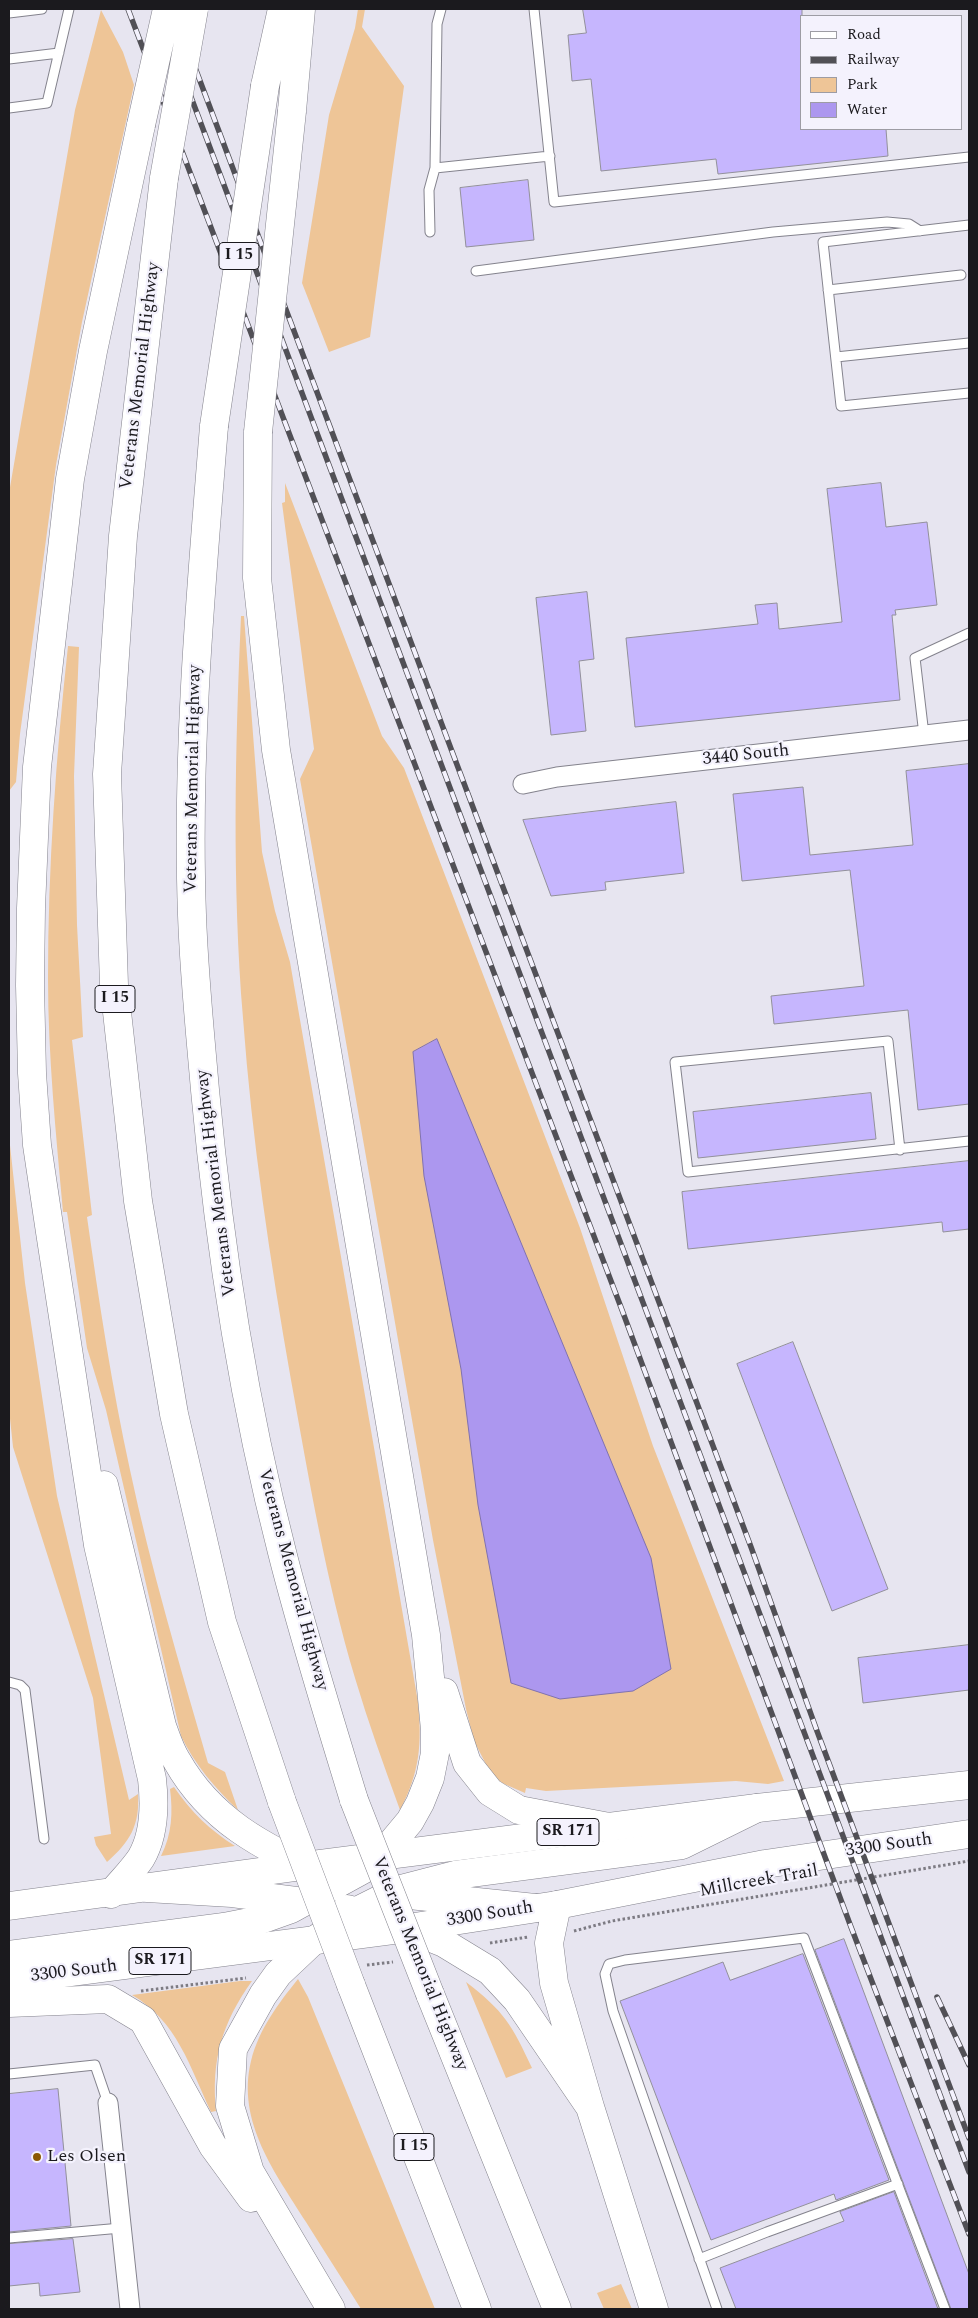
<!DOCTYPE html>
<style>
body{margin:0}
#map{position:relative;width:978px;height:2318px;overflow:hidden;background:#e7e5f0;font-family:Spectral,serif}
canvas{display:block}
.frame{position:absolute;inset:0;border:10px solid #1b1a1e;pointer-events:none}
.legend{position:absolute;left:800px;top:15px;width:162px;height:115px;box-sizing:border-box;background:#f4f2fd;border:1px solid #9d9ca4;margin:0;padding:6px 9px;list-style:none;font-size:15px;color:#1b1a1e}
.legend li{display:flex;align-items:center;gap:10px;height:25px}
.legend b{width:25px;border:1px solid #9d9ca4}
</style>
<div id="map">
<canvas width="978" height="2318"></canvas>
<div class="frame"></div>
<ul class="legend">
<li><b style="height:6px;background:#fff"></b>Road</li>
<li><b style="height:6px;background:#515056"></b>Railway</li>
<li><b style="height:14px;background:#eec597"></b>Park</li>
<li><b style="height:14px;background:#ac97ef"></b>Water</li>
</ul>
</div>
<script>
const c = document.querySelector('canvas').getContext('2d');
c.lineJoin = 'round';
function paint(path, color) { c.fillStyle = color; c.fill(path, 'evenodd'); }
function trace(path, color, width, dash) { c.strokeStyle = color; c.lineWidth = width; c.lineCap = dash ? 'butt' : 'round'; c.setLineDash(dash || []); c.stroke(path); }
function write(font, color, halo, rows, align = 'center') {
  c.font = font + ' Spectral,serif'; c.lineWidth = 4.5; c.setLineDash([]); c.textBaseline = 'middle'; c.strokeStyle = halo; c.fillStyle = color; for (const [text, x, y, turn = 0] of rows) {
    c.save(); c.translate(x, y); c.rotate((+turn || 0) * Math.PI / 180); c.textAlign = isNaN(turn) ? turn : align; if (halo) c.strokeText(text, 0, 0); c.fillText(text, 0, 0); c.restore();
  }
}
const green = new Path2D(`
 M 358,9 L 365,9 L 362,27 L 404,86 L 370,337 L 329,352 L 302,283 L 329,115 L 355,28 Z
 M 101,10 L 123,52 L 134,85 L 82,322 L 56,465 L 20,734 L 16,782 L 9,791 L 9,493 L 75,110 Z
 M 285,483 L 382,736 L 404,768 L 580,1228 L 653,1446 L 784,1781 L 768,1784 L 736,1781 L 546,1791 L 526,1788 L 525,1793 L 502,1783 L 490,1772 L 474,1741 L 466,1709 L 433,1540 L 300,779 L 314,749 L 282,503 L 285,502 Z
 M 241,616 L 244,616 L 262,852 L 275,911 L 290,962 L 418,1702 C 422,1744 420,1772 400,1810 C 384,1766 368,1722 355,1678 C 326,1581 309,1479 291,1380 C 270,1260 252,1140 243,1018 C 232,884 235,750 241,616 Z
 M 68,646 L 79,647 L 74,776 L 77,925 L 83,1037 L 72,1040 L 92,1215 L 87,1217 C 99,1302 112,1387 130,1470 C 151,1569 180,1666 208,1763 L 225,1772 L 238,1810 C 215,1788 195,1765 181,1736 L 106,1410 L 87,1348 L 67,1212 L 63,1212 C 56,1134 48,1056 48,978 C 48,867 56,756 68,646 Z
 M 9,1136 L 25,1283 L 57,1496 L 129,1800 L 138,1794 C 140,1825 130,1842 107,1862 L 96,1845 L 94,1837 L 111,1834 L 93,1698 L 13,1447 L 9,1409 Z
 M 174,1787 C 191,1812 210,1830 235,1846 L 161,1856 C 172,1834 173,1813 170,1789 Z
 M 298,1979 L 308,1997 L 435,2309 L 361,2309 C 343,2280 324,2251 306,2222 C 276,2174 236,2122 251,2061 C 259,2029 278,2004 298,1979 Z
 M 240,1981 L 252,1981 C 222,2023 211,2060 216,2111 L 211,2112 C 190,2067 177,2021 132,1995 Z
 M 466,1982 C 504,2011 512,2025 532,2068 L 506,2078 Z
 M 621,2284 L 632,2309 L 604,2309 L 597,2293 Z`);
const water = new Path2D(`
 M 437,1039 L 651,1558 L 671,1669 L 633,1691 L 560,1699 L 511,1683 L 478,1505 L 461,1369 L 424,1176 L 413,1052 Z`);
const building = new Path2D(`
 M 583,9 L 802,9 L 802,129 L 886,129 L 888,156 L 718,174 L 716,159 L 601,171 L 591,79 L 572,81 L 568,35 L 586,33 Z
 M 528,180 L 534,240 L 466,247 L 460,188 Z
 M 881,483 L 886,527 L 927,522 L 937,605 L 895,610 L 896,615 L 892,615 L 900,700 L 635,727 L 626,638 L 758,624 L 755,605 L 777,603 L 779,629 L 842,622 L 827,489 Z
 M 587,592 L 594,659 L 579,661 L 586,731 L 551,735 L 536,598 Z
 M 969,764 L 969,1104 L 918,1110 L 908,1010 L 774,1024 L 771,996 L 864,986 L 850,870 L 742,881 L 733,794 L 803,787 L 810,855 L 913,845 L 906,771 Z
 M 676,802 L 684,873 L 605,882 L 606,890 L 551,896 L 523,820 Z
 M 871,1093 L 876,1139 L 698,1158 L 693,1112 Z
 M 969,1161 L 969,1229 L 943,1232 L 942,1222 L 688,1249 L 682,1192 Z
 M 793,1342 L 888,1589 L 832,1611 L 737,1364 Z
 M 969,1645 L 969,1690 L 863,1703 L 858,1658 Z
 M 844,1939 L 969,2274 L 969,2309 L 951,2309 L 815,1950 Z
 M 803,1954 L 889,2180 L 836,2200 L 834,2194 L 711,2240 L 620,2001 L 723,1962 L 730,1980 Z
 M 58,2089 L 71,2226 L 9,2232 L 9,2094 Z
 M 894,2192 L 938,2309 L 736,2309 L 720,2268 L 844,2221 L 840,2212 Z
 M 73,2239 L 80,2292 L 40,2296 L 39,2283 L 9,2286 L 9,2244 Z`);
const path = new Path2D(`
 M 574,1931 L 612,1921 L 969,1861
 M 490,1943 L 528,1937
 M 367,1965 L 393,1962
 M 141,1991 L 246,1978`);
const lane = new Path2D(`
 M 441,9 L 437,24 L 435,168 L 550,156
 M 534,9 L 554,202 L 969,157
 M 9,13 L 42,9
 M 9,59 L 59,53
 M 9,108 L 47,103 L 69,9
 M 969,225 L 823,242 L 841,406 L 969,393
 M 430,232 L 429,190 L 435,168
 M 476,271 L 773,232 L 887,222 L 909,224 L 920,231
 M 828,290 L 961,275
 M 836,357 L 969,343
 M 924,735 L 915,658 L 969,633
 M 900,1150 L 888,1041 L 675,1062 L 688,1172 L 969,1141
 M 9,1682 L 20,1685 L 25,1690 L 44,1839
 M 9,2074 L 95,2065 L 108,2103
 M 9,2238 L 121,2228
 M 699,2259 L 767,2232 L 898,2184
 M 717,2309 L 613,2011 L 605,1974 L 609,1964 L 625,1960 L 804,1938 L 945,2309`);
const street = new Path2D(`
 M 523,784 L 557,777 L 969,730
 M 108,2103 L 130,2309`);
const primary = new Path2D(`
 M 9,1906 L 303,1866 L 757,1808 L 969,1785
 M 9,1980 L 408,1928 L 557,1905 L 765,1864 L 969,1834`);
const highway = new Path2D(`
 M 265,86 L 282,9
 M 292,111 L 301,9
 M 164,178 L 123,536 L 107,774 L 114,985 L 138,1201 L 174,1414 L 222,1622 L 282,1802
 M 214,426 C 201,589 186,752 192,915 C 194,974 200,1032 205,1090 C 219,1245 243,1401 282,1552 C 303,1635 329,1718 354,1800
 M 104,1485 L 162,1726 C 166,1737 170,1750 177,1761 C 211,1821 262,1846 322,1874
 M 444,1692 L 467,1763 L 490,1792 L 519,1810 L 609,1827
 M 147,1888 L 232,1893 L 304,1902
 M 111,1894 C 121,1882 133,1870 141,1858 C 155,1834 155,1805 152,1779 L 98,1545 L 50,1232 L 37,1145 L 32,1073 L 30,985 L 31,908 L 37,767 L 70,479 L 93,351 L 141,125
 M 400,1894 L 535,1908
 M 557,1905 L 549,1943 L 554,1983 L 590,2107 L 654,2309
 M 347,1909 L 384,1919 L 444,1943 L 490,1971 L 517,2000 L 590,2107
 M 9,1955 L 224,1927 L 260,1920 L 291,1909 L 366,1868 L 380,1857 L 410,1821 L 420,1803 L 430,1778 L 435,1753 L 435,1730 L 426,1635 L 276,750 L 257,578 L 258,432
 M 351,1985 L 477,2309
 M 430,1994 L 557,2309
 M 9,2003 L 108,1999 L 143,2020 L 213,2146 L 251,2198
 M 331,2309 L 250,2172 L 230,2106 L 233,2049 L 263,1995 L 278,1974 L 312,1942 L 357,1911 L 401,1889 L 455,1875 L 682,1845 L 757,1808`);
const rail = new Path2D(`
 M 128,9 L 622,1310 L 851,1927 L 969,2234
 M 158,9 L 969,2172
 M 173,9 L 751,1547 L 817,1731 L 969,2138
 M 937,1997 L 969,2065`);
const highwayBridge = new Path2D(`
 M 141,125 L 167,9
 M 164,178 L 194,9
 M 214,426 L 265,86
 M 258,432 L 292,111
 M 354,1800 L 430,1994
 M 282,1802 L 351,1985`);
const markers = [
 [37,2157,5,"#8b5804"]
];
const shields = [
 [239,256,40],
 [115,999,40],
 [568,1832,62],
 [160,1961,62],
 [414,2147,40]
];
const shieldNames = [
 ["I 15",239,256],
 ["I 15",115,999],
 ["SR 171",568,1832],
 ["SR 171",160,1961],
 ["I 15",414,2147]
];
const streetNames = [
 ["Veterans Memorial Highway",141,376,-83],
 ["3440 South",746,756,-6],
 ["Veterans Memorial Highway",194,779,-89],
 ["Veterans Memorial Highway",217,1183,-97],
 ["Veterans Memorial Highway",292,1580,75],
 ["3300 South",889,1846,-8],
 ["Millcreek Trail",759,1882,-10],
 ["3300 South",490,1915,-9],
 ["Veterans Memorial Highway",419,1964,68],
 ["3300 South",74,1972,-7]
];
const poiNames = [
 ["Les Olsen",47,2157]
];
paint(green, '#eec597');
paint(water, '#ac97ef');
trace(water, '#8072b0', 1);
paint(building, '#c6b6fe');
trace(building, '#92909a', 1);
trace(lane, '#84838d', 11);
trace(street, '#84838d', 21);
trace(primary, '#84838d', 29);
trace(highway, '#84838d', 29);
trace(path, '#7d7b83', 3, [2.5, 2.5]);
trace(lane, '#fff', 9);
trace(street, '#fff', 19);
trace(primary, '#fff', 28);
trace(highway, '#fff', 28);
trace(rail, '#515056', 5.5);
trace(rail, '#f4f2fd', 4, [11]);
trace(highwayBridge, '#84838d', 29, []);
trace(highwayBridge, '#fff', 28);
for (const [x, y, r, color] of markers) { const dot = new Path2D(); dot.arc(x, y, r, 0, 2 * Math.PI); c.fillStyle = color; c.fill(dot); trace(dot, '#f4f2fd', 2); }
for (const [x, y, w] of shields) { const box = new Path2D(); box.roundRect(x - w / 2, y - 13.5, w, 27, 4); c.fillStyle = '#f4f2fd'; c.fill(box); trace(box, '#1b1a1e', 1); }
write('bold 16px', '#1b1a1e', null, shieldNames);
write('18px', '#1b1a1e', '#f4f2fd', streetNames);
write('18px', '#1b1a1e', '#f4f2fd', poiNames, 'left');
</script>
